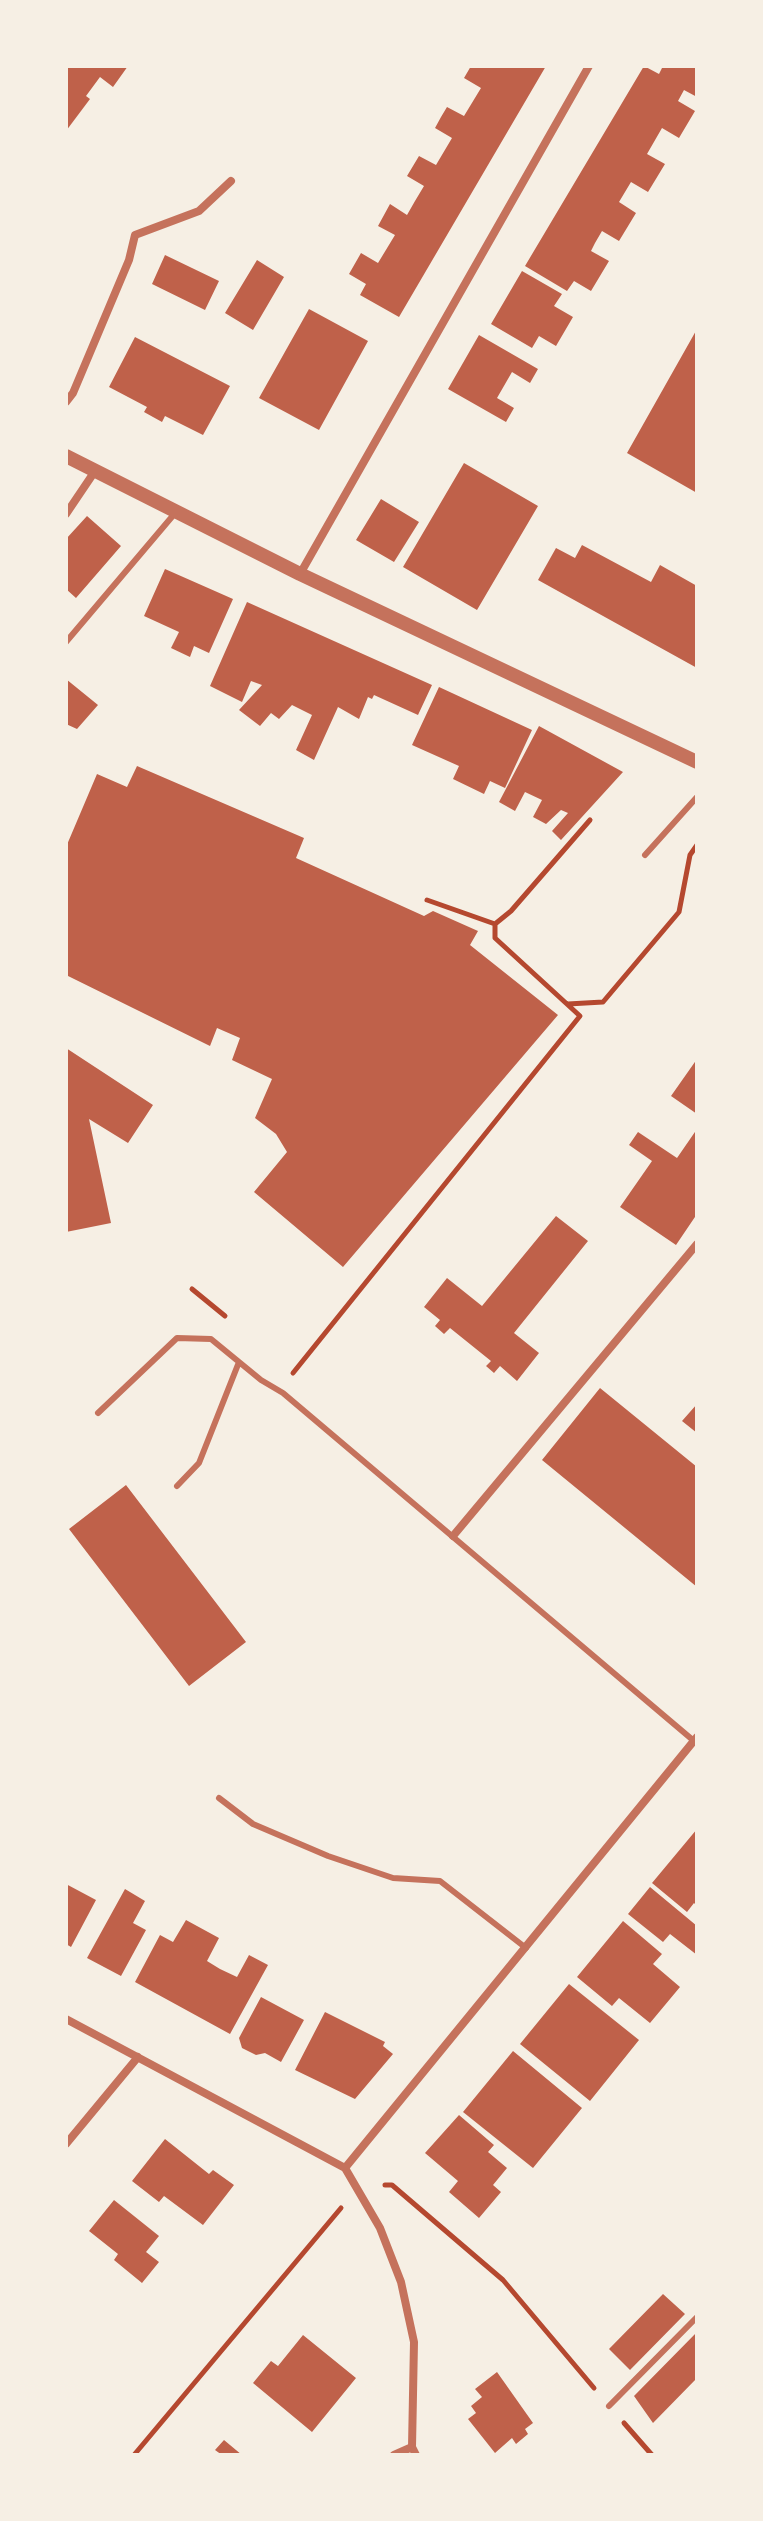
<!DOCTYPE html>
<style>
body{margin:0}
#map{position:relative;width:763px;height:2521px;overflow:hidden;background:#f6efe4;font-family:"Archivo Narrow",sans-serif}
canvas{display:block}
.frame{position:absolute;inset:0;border:68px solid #f6efe4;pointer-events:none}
</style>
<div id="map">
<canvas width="763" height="2521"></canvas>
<div class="frame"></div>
</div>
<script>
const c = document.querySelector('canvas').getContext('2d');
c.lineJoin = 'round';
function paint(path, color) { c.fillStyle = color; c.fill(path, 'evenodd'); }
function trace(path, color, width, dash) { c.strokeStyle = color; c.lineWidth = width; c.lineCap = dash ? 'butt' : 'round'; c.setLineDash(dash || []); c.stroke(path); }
const building = new Path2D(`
 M 66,66 L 128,66 L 113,87 L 100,77 L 86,96 L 90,99 L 66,131 Z
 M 471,66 L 546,66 L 399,317 L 360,295 L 366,284 L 349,274 L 361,253 L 378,263 L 395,235 L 378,226 L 390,204 L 407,215 L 415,201 L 424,186 L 407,176 L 419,156 L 436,165 L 452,138 L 435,128 L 441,117 L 447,107 L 464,116 L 481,88 L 464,78 Z
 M 644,66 L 659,74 L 663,66 L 697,66 L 697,97 L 684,90 L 678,101 L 695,111 L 679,138 L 662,128 L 647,154 L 665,164 L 648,192 L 631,182 L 619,202 L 636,213 L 619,241 L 602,231 L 595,243 L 591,251 L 609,261 L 591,291 L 574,281 L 567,291 L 525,266 Z
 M 165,255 L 219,281 L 205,310 L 152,284 Z
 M 257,260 L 284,277 L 253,330 L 225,313 Z
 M 522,271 L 562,294 L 554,306 L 573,317 L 556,346 L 539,336 L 532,348 L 491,324 Z
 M 309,309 L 368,341 L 319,430 L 259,398 Z
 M 697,329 L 697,493 L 627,453 Z
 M 479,335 L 538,369 L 530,383 L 512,372 L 497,398 L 514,408 L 506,422 L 448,389 Z
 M 135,337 L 230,386 L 203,435 L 165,416 L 162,422 L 144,412 L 147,407 L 109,387 Z
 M 464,463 L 538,506 L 477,610 L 403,567 Z
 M 381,499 L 419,522 L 394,562 L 356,540 Z
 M 87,516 L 121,546 L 76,598 L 66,589 L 66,539 Z
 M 582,545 L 651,582 L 660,565 L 697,586 L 697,668 L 538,580 L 556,548 L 575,558 Z
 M 165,569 L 233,599 L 209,653 L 194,646 L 190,657 L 171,648 L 179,632 L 144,616 Z
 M 247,602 L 432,685 L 418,715 L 374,695 L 372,699 L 368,697 L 359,719 L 338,707 L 314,760 L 296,750 L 312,715 L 292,705 L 279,719 L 271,713 L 260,726 L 239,710 L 262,685 L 251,681 L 242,702 L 210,686 Z
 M 66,679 L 98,705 L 77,729 L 66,724 Z
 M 439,687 L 532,730 L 505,788 L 490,781 L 484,794 L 453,779 L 459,766 L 412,745 Z
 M 539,726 L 623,772 L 561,840 L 552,831 L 568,813 L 561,810 L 546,824 L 533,817 L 542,800 L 525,792 L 515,811 L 499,802 Z
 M 137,766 L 304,838 L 296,858 L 424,916 L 433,911 L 478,931 L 470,945 L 558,1015 L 343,1267 L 254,1192 L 287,1152 L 276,1134 L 255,1118 L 272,1079 L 232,1060 L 240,1038 L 217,1028 L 210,1046 L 66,975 L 66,847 L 97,774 L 127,787 Z
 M 66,1048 L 153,1105 L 128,1143 L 89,1119 L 111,1223 L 66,1232 Z
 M 697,1059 L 697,1114 L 671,1096 Z
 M 697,1129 L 697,1214 L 676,1245 L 620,1207 L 652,1161 L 629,1145 L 638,1132 L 677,1158 Z
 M 556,1216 L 588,1241 L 514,1333 L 539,1353 L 517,1381 L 500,1366 L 494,1373 L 486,1366 L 491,1361 L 450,1328 L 444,1334 L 435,1326 L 440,1320 L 424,1307 L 447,1278 L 482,1306 Z
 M 600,1388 L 697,1467 L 697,1587 L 542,1460 Z
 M 697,1404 L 697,1433 L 682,1421 Z
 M 126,1485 L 246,1642 L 189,1686 L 69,1529 Z
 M 697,1829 L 697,1906 L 694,1903 L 687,1912 L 652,1883 Z
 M 66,1884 L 96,1900 L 71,1947 L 66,1944 Z
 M 650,1887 L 697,1926 L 697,1955 L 670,1934 L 663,1942 L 628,1914 Z
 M 125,1889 L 145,1901 L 133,1923 L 146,1930 L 121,1976 L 87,1958 Z
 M 186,1920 L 219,1938 L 207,1961 L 220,1969 L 237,1977 L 249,1955 L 268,1965 L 230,2034 L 135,1982 L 160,1935 L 173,1942 Z
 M 623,1921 L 662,1954 L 653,1964 L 680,1987 L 650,2023 L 619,1998 L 612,2006 L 577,1977 Z
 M 569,1984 L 639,2040 L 590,2101 L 520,2044 Z
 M 261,1997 L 304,2020 L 281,2062 L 265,2053 L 256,2055 L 242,2048 L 239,2038 Z
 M 325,2012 L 385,2042 L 383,2046 L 393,2054 L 355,2099 L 295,2070 Z
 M 513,2051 L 582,2108 L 533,2168 L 463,2112 Z
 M 459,2115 L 494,2145 L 488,2152 L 507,2168 L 493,2185 L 501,2192 L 479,2218 L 449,2192 L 458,2181 L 425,2153 Z
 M 165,2139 L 209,2174 L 213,2170 L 234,2185 L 203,2225 L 164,2196 L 159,2202 L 132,2181 Z
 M 114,2200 L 159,2236 L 146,2252 L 159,2262 L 142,2283 L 114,2260 L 118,2254 L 89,2231 Z
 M 663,2294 L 685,2314 L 630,2370 L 609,2349 Z
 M 697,2332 L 697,2378 L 653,2423 L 634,2396 Z
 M 303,2335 L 356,2378 L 312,2432 L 253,2383 L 271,2361 L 278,2366 Z
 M 497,2372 L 533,2423 L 525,2429 L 528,2434 L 516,2444 L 512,2438 L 495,2453 L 468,2419 L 476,2413 L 471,2406 L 482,2397 L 475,2389 Z
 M 224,2440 L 242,2455 L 222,2455 L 215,2450 Z`);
const path = new Path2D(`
 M 495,924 L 511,911 L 590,820
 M 568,1004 L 603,1002 L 679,912 L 690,855 L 697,845
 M 192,1289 L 225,1316
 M 293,1373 L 580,1016 L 495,938 L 495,924 L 427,900
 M 385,2185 L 392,2185 L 503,2280 L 594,2388
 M 624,2423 L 652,2455
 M 134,2455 L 341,2208`);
const service = new Path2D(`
 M 66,642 L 176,512
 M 645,855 L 697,797
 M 98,1413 L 177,1338 L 211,1339 L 261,1380 L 283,1393 L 694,1741
 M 177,1486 L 199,1463 L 239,1362
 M 219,1798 L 253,1824 L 328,1856 L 393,1878 L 440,1881 L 526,1948
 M 609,2406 L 697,2317`);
const minor = new Path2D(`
 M 66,402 L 73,393 L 129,260 L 135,235 L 199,211 L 231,181
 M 66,514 L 95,471
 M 300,574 L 589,66
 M 453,1536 L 697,1244
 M 66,2019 L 345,2168 L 380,2228 L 401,2282 L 414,2342 L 412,2447 L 416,2455
 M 66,2144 L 138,2057
 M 345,2168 L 697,1737
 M 394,2455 L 412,2447`);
const tertiary = new Path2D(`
 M 66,456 L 300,574 L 697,762`);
paint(building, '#bf614a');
trace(path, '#b5482f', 5);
trace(service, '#c5725c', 6);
trace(minor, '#c5725c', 8);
trace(tertiary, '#c5725c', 14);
</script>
